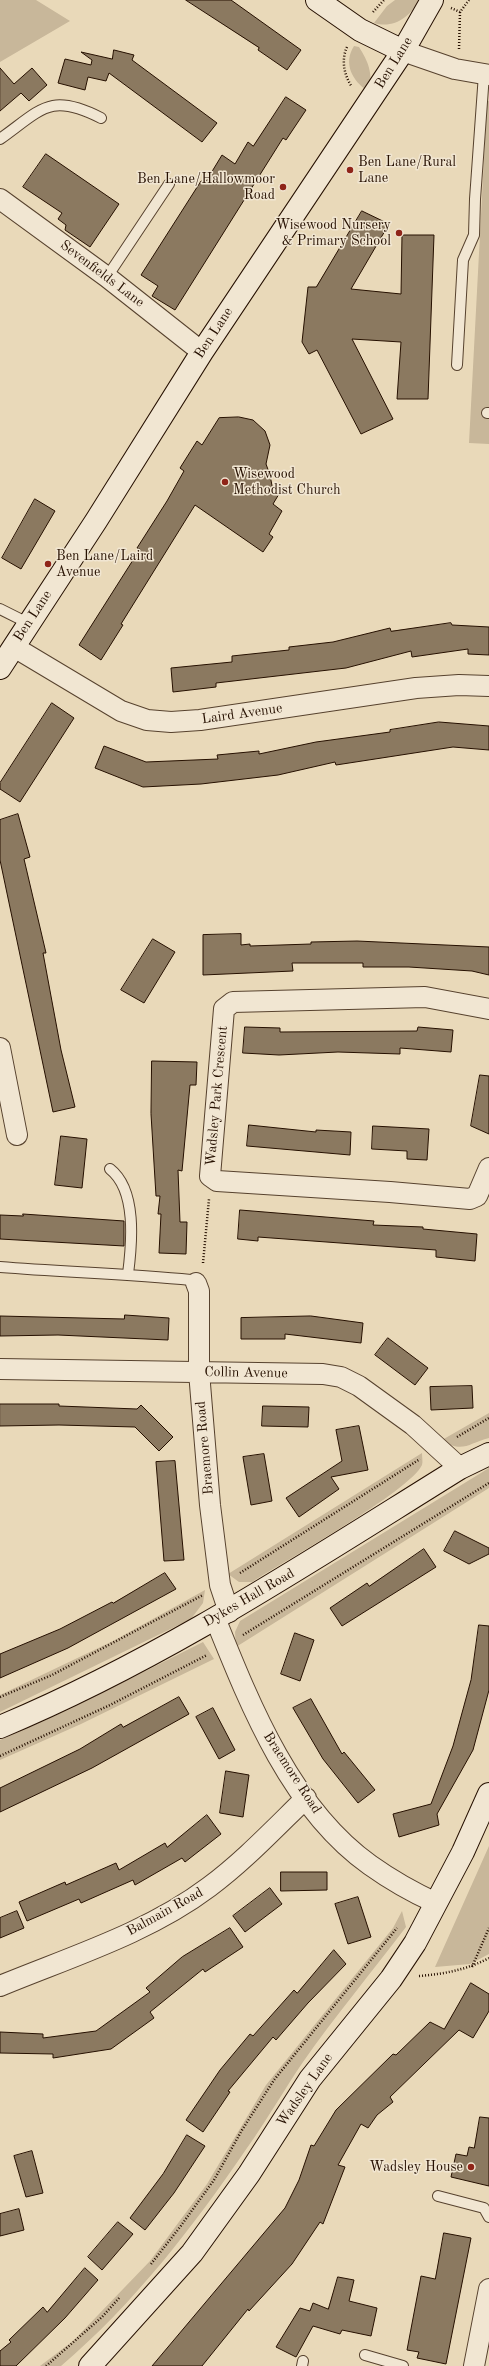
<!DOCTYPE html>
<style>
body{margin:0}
canvas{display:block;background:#e9d9b9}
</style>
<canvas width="489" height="2366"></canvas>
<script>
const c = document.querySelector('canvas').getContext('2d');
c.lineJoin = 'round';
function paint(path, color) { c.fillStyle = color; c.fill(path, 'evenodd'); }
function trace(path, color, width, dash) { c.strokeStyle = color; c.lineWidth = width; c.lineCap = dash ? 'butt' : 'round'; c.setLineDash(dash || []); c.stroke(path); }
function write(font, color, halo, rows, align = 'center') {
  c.font = font + ' "Old Standard TT",serif'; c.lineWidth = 3; c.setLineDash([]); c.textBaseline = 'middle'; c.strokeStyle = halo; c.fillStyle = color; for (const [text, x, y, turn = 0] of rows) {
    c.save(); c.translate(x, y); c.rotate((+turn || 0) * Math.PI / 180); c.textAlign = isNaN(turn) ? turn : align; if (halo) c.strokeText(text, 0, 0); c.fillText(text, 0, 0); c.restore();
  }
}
const green = new Path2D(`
 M 0,0 L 36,0 L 70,21 L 0,62 Z
 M 395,0 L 419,0 C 410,17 394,29 374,23 L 387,6 Z
 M 354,46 L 359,47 C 368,61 374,75 368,91 C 352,81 343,63 354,46 Z
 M 487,101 L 489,101 L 489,444 L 469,443 Z
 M 489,1413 L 489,1438 C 469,1443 462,1454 442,1440 Z
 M 422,1453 C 422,1457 423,1462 422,1465 C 410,1491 283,1562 252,1582 L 239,1582 L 228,1574 Z
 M 489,1468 L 489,1488 L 236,1647 L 235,1632 L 240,1621 Z
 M 205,1590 L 203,1603 L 191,1619 L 0,1712 L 0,1695 L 115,1640 Z
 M 203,1642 L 214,1659 L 81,1724 L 0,1760 L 0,1740 L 70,1709 Z
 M 489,1846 L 489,1954 L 470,1964 L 435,1967 Z
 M 402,1911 L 406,1927 C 372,1972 335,2016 303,2062 C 284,2090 267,2120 247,2148 C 193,2227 134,2304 61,2366 L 40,2366 L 73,2341 L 150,2261 L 207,2184 L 266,2085 L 393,1928 Z`);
const building = new Path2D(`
 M 186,0 L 231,0 L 301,50 L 287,70 L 258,50 L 259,48 Z
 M 114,50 L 134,55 L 132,60 L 217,123 L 202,142 L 109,73 L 106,81 L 88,77 L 85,90 L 58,83 L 65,59 L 91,65 L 92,60 L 81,52 L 112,59 Z
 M 0,68 L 14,84 L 32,68 L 47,85 L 29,101 L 21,93 L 0,111 Z
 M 286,97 L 306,110 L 286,140 L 283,138 L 175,310 L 152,296 L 158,286 L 141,275 L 201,181 L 205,183 L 222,155 L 235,164 L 248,142 L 253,146 Z
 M 46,154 L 119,204 L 90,247 L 65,230 L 66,225 L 58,219 L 62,213 L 23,187 Z
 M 362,211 L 389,224 L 351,289 L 401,294 L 402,235 L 434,235 L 428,399 L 397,399 L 401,342 L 352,339 L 393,419 L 361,434 L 317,350 L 309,354 L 302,342 L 308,287 L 316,287 Z
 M 239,417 L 253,420 L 265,431 L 270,445 L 266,464 L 270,475 L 273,491 L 279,494 L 273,504 L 282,511 L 269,534 L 273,537 L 263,552 L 195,505 L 121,624 L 123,625 L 101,660 L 79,645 L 140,549 L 137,548 L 167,501 L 184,471 L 180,468 L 197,441 L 202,445 L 219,418 Z
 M 35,499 L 55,511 L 21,569 L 2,558 Z
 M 451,623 L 452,625 L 489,627 L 489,655 L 468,654 L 468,649 L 412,657 L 411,651 L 346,668 L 216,683 L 216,687 L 173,692 L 171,668 L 232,662 L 232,656 L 289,650 L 289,647 L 333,642 L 390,628 L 391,631 Z
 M 52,703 L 74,718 L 20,802 L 0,789 L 0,783 Z
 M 439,722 L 489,726 L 489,750 L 453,747 L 336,765 L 335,762 L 278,775 L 201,784 L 143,787 L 95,768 L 104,746 L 146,762 L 218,759 L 217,755 L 259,751 L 259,754 L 316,742 L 390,732 L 390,730 Z
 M 18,814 L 30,857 L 24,859 L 46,953 L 43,953 L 61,1050 L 75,1107 L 53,1112 L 0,860 L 0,820 Z
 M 241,934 L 241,945 L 250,944 L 250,946 L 311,944 L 311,942 L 357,941 L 489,947 L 489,975 L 472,971 L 409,967 L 363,967 L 363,963 L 292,963 L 293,971 L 203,975 L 203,935 Z
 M 153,939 L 175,952 L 144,1003 L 121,990 Z
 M 245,1027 L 280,1028 L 280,1032 L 417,1031 L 418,1027 L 453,1030 L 451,1052 L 400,1048 L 400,1054 L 338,1052 L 279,1055 L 243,1053 Z
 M 152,1061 L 197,1062 L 196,1085 L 190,1085 L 182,1171 L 178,1170 L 180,1222 L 187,1222 L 186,1254 L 159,1253 L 161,1214 L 158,1214 L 160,1196 L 156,1196 L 151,1114 Z
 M 480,1075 L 489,1076 L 489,1134 L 471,1126 Z
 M 249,1125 L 316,1132 L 316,1130 L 351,1132 L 350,1155 L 247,1146 Z
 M 373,1126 L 429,1129 L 427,1160 L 407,1159 L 407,1151 L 372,1149 Z
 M 61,1136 L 87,1139 L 82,1188 L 55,1185 Z
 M 240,1210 L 374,1221 L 373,1225 L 423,1227 L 423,1229 L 477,1234 L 475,1261 L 436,1257 L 436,1250 L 258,1237 L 258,1241 L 238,1239 Z
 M 23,1214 L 124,1221 L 124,1246 L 0,1239 L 0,1215 L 23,1216 Z
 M 125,1315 L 169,1318 L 168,1340 L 58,1335 L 0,1336 L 0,1316 L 124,1319 Z
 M 311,1316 L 363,1323 L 361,1343 L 285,1334 L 285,1339 L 241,1339 L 241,1318 Z
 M 388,1338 L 428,1368 L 415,1385 L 375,1355 Z
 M 472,1386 L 473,1408 L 431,1410 L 430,1387 Z
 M 0,1404 L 59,1404 L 59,1406 L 137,1409 L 141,1405 L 173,1437 L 159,1451 L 135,1427 L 59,1425 L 0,1426 Z
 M 263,1406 L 309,1407 L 308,1427 L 262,1426 Z
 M 359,1426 L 368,1470 L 331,1477 L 339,1489 L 299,1517 L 286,1498 L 342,1461 L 336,1430 Z
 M 264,1454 L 272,1501 L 251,1505 L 243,1457 Z
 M 175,1461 L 184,1560 L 164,1561 L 156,1462 Z
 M 455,1531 L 489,1548 L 489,1554 L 469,1564 L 444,1551 Z
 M 424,1549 L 436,1567 L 342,1626 L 330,1608 L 367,1583 L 369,1586 Z
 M 165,1573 L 176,1589 L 68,1648 L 0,1678 L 0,1654 L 60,1629 L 112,1602 L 113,1603 Z
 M 479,1625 L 489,1626 L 489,1690 L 473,1750 L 437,1814 L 439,1825 L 399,1837 L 393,1814 L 431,1804 L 453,1746 L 471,1680 Z
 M 295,1633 L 314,1640 L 300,1681 L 281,1674 Z
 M 179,1697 L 189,1714 L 92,1768 L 0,1812 L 0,1788 L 80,1749 L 121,1724 L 123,1727 Z
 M 311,1699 L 342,1754 L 344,1752 L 375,1790 L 358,1803 L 323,1759 L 293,1708 Z
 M 213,1708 L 235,1750 L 219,1759 L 196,1717 Z
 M 226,1771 L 249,1775 L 243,1817 L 220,1813 Z
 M 207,1815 L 221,1834 L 185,1862 L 182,1858 L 135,1885 L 133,1880 L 81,1903 L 79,1899 L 27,1921 L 19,1902 L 65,1882 L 66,1885 L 116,1863 L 119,1870 L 165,1843 L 167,1847 Z
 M 281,1872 L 327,1872 L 327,1890 L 281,1891 Z
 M 270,1888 L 282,1904 L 245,1932 L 233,1916 Z
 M 358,1897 L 371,1937 L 348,1944 L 335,1904 Z
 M 17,1911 L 24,1928 L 0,1938 L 0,1918 Z
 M 230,1928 L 243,1947 L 205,1972 L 203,1969 L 150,2012 L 154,2018 L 111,2049 L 53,2058 L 53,2054 L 0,2053 L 0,2032 L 43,2034 L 43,2038 L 96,2031 L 150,1992 L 146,1988 L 182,1957 Z
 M 334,1950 L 346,1964 L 308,2003 L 276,2040 L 273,2037 L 228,2091 L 230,2092 L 203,2132 L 186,2120 L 220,2070 L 250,2034 L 253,2036 L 294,1990 L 297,1993 Z
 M 471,1983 L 489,1994 L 489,2011 L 473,2038 L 459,2030 L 390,2097 L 393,2102 L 377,2115 L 368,2128 L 361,2124 L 338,2165 L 345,2167 L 323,2224 L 320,2222 L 292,2264 L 249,2311 L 248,2309 L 202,2366 L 152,2366 L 285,2208 L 299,2180 L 311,2145 L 314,2146 L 336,2110 L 393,2054 L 396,2055 L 430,2022 L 444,2029 Z
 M 480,2117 L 489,2118 L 489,2186 L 451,2177 L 456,2154 L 467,2156 L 469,2147 L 474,2148 Z
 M 187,2135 L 205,2146 L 174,2193 L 145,2230 L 130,2218 L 163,2174 Z
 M 32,2151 L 43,2193 L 26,2197 L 14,2156 Z
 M 19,2209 L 24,2230 L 0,2236 L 0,2214 Z
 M 118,2222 L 133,2234 L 102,2270 L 88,2257 Z
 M 444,2233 L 471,2238 L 446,2364 L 417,2358 L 419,2352 L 407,2350 L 421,2276 L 435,2279 Z
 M 85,2268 L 98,2280 L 65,2318 L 16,2366 L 0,2366 L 0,2351 L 11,2342 L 9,2340 L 43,2307 L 47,2312 Z
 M 338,2277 L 354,2280 L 349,2301 L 377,2308 L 371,2336 L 342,2330 L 340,2334 L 313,2326 L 296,2357 L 276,2347 L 300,2308 L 310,2311 L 313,2303 L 328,2309 Z`);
const path = new Path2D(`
 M 451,8 L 460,12 L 469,0
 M 373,12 L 384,0
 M 347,47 C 341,60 344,75 352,87
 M 459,49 L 460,12
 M 203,1263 L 209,1199
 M 457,1437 L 489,1418
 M 240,1573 L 420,1459
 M 243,1635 L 489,1483
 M 0,1697 L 52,1675 L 203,1595
 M 0,1756 L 110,1705 L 207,1655
 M 472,1967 L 489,1928
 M 419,1976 C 444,1974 466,1970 489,1958
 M 151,2264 L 180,2227 L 214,2180 L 242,2130 L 274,2080 L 397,1928
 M 46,2366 L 102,2317 L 120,2297`);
const lane = new Path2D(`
 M 0,139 C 42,109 50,92 101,118
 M 107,277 L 169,184
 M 457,365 L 463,260 L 474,235 L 475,199 L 484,74
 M 487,413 L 489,413
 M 0,609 L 28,623
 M 110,1169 C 137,1190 132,1243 128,1274
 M 0,1267 C 64,1272 128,1274 191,1280 L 196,1283
 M 438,2196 L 484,2208 L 489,2217
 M 365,2355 L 403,2366
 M 302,2366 L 303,2361`);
const street = new Path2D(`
 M 403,51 L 455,69 L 489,75
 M 0,199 L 107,277 L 202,352
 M 14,647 L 121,711 L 147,720 L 171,722 L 200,720 L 416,688 L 459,685 L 489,686
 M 489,1009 L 425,997 L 233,1002 L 224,1009 L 210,1176 L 217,1181 L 390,1192 L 470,1199 L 477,1196 L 489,1168
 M 0,1048 L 17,1135
 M 196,1283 L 199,1291 L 199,1372 L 210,1505 L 220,1585 L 229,1612
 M 0,1369 L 323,1374 L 341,1377 L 359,1386 L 413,1425 L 460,1468
 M 215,1618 C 250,1705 291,1809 370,1865 C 391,1880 412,1892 436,1903
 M 0,1986 C 70,1957 148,1933 209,1887 C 244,1861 274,1829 306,1798
 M 474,2366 L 489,2289`);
const secondary = new Path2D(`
 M 317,0 L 360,30 L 403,51
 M 0,668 L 96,521 L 202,352 L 403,51 L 432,0
 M 0,1727 C 163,1659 310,1561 460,1468 L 489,1454
 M 90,2366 L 192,2253 L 249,2174 L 310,2079 L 391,1979 L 415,1943 L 463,1852 L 489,1794`);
const markers = [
 [350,170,4,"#8f2418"],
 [283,187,4,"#8f2418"],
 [399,233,4,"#8f2418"],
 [225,482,4,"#8f2418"],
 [48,564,4,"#8f2418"],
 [471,2167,4,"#8f2418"]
];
const streetNames = [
 ["Ben Lane",394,63,-58],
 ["Sevenfields Lane",102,274,37],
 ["Ben Lane",214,333,-57],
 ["Ben Lane",33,616,-57],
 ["Laird Avenue",242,714,-8],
 ["Wadsley Park Crescent",217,1096,-85],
 ["Collin Avenue",246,1373,1],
 ["Braemore Road",205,1448,-95],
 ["Dykes Hall Road",249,1598,-30],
 ["Braemore Road",292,1773,57],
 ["Balmain Road",165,1912,-29],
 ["Wadsley Lane",305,2090,-55]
];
const poiNames = [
 ["Ben Lane/Rural",358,162],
 ["Lane",358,178],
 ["Ben Lane/Hallowmoor",275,179,"right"],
 ["Road",275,195,"right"],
 ["Wisewood Nursery",391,225,"right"],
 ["& Primary School",391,241,"right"],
 ["Wisewood",233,474],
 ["Methodist Church",233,490],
 ["Ben Lane/Laird",56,556],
 ["Avenue",56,572],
 ["Wadsley House",463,2167,"right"]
];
paint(green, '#c8b79a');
paint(building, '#8b7960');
trace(building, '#261000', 1);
trace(lane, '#57422e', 12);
trace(street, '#57422e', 22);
trace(secondary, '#261000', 24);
trace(path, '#261000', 2.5, [1, 2]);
trace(lane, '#f1e6d2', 10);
trace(street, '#f1e6d2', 20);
trace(secondary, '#f1e6d2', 22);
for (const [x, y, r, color] of markers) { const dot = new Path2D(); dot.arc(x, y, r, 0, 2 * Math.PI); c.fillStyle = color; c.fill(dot); trace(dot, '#f1e6d2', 1.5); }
write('14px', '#261000', '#f1e6d2', streetNames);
write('14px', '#261000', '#f1e6d2', poiNames, 'left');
</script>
